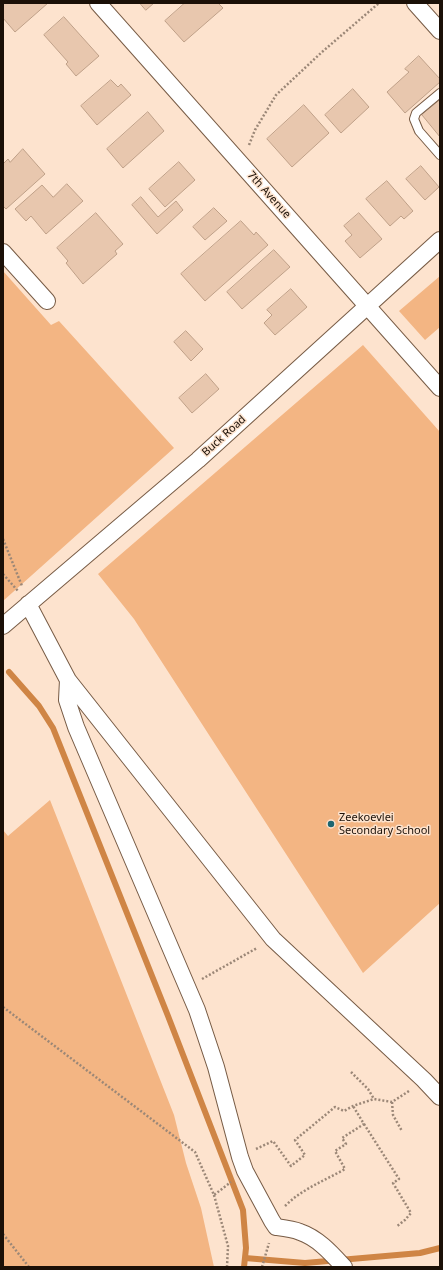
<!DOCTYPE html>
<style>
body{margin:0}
#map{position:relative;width:443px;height:1270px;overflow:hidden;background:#fde3ce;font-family:"Noto Sans",sans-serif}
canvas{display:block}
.frame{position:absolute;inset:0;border:4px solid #1b1007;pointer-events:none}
</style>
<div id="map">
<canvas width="443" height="1270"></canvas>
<div class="frame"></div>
</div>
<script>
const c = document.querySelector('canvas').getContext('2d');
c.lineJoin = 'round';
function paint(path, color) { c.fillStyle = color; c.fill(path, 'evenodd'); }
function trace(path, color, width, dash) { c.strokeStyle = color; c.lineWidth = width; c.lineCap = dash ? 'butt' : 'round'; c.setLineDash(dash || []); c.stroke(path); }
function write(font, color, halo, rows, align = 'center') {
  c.font = font + ' "Noto Sans",sans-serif'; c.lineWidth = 3; c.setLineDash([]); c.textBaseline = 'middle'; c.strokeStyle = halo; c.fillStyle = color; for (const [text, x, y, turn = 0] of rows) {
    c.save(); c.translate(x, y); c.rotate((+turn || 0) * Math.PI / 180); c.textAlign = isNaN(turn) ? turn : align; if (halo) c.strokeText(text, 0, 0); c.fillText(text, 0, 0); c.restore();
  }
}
const green = new Path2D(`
 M 3,271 L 51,325 L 59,321 L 174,448 L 3,601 Z
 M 440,276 L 440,327 L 425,340 L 399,311 Z
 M 363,345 L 440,432 L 440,903 L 363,973 L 134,619 L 98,574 Z
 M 50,800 L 174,1115 L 186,1163 L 201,1208 L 214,1267 L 3,1267 L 3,830 L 8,836 Z`);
const stream = new Path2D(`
 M 9,672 L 39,706 L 53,728 L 168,1016 L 243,1210 L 246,1248 L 244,1267
 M 245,1258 L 305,1263 L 420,1253 L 440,1248`);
const building = new Path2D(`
 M 3,3 L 48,3 L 15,32 L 3,18 Z
 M 140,3 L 154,3 L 146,10 Z
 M 185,3 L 218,3 L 223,8 L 184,42 L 165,21 Z
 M 64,17 L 99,56 L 76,76 L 66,64 L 68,62 L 44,35 Z
 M 419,56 L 440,79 L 440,82 L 405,113 L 387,92 L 409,72 L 405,69 Z
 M 111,80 L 118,87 L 121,84 L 131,95 L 97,125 L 81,106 Z
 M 353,89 L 369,107 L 341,133 L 325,115 Z
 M 440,100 L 440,137 L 422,115 Z
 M 304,105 L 329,133 L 292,167 L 267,139 Z
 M 148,112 L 164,131 L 123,168 L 107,149 Z
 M 23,149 L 45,174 L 6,209 L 3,206 L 3,164 L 8,159 L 10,162 Z
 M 179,162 L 195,180 L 165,207 L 149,189 Z
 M 421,166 L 439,187 L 425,200 L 406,179 Z
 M 387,181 L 413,211 L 404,219 L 401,216 L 390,226 L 366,199 Z
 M 67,184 L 83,201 L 46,234 L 31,216 L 26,221 L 15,209 L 42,185 L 53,197 Z
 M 141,197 L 158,217 L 176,201 L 183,210 L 157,234 L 132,205 Z
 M 214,208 L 227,221 L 205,240 L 193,227 Z
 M 96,213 L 123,244 L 115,251 L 117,254 L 83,284 L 66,263 L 68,261 L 57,248 Z
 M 359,213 L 382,239 L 360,258 L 345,241 L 352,235 L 344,226 Z
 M 241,221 L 254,235 L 256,232 L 268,245 L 205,301 L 181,274 Z
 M 274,250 L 290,267 L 242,309 L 227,292 Z
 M 291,289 L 307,307 L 275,335 L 264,323 L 272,315 L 267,310 Z
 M 186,331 L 203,349 L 191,361 L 174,342 Z
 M 206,374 L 219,389 L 192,413 L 179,398 Z`);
const path = new Path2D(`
 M 249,145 L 255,130 L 276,95 L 322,52 L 379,3
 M 3,539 L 22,586
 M 3,574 L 18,591
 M 202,979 L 257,948
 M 3,1007 L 195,1152 L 214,1195 L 231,1182
 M 351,1072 L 368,1089 L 374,1099
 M 392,1102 L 393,1115 L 402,1131
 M 364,1124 L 399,1179 L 393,1183 L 411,1213 L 405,1220 L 396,1227
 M 256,1149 L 273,1141 L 291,1166 L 305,1155 L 295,1140 L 335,1107 L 344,1111 L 353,1106 L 374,1099 L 392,1102 L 409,1091
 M 214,1195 L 228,1246 L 227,1267
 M 285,1206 C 302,1189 324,1181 345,1169 L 335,1151 L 346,1144 L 342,1138 L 364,1124 L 353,1106
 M 3,1234 L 29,1267
 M 262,1267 L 269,1243`);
const lane = new Path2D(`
 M 440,93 L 416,113 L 414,119 L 419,131 L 440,155`);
const street = new Path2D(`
 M 98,3 L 440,388
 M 415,3 L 440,31
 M 3,252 L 47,301
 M 28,604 L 68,680 L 273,939 L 424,1080 L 440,1097
 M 3,626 L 198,460 L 440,240
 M 68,680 L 67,700 L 76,727 L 197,1010 L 216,1067 L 240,1157 L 245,1171 L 272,1221 L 276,1227 C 284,1228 293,1229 300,1232 C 318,1238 332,1254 344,1267`);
const markers = [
 [331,824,4,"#1b6671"]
];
const streetNames = [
 ["7th Avenue",269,195,48],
 ["Buck Road",224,436,-42]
];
const poiNames = [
 ["Zeekoevlei",339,818],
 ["Secondary School",339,831]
];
paint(green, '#f3b583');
trace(stream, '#cf8545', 6);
paint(building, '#e8c7ae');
trace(building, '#bfa088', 1);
trace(lane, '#775b45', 10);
trace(street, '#775b45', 18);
trace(path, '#9b8777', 2.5, [2, 2]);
trace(lane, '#fff', 8);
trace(street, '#fff', 16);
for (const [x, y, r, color] of markers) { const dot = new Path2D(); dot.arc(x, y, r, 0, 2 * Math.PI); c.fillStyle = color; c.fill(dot); trace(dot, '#fde3ce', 1.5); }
write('11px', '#1b1007', '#fde3ce', streetNames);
write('11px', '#1b1007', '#fde3ce', poiNames, 'left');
</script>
